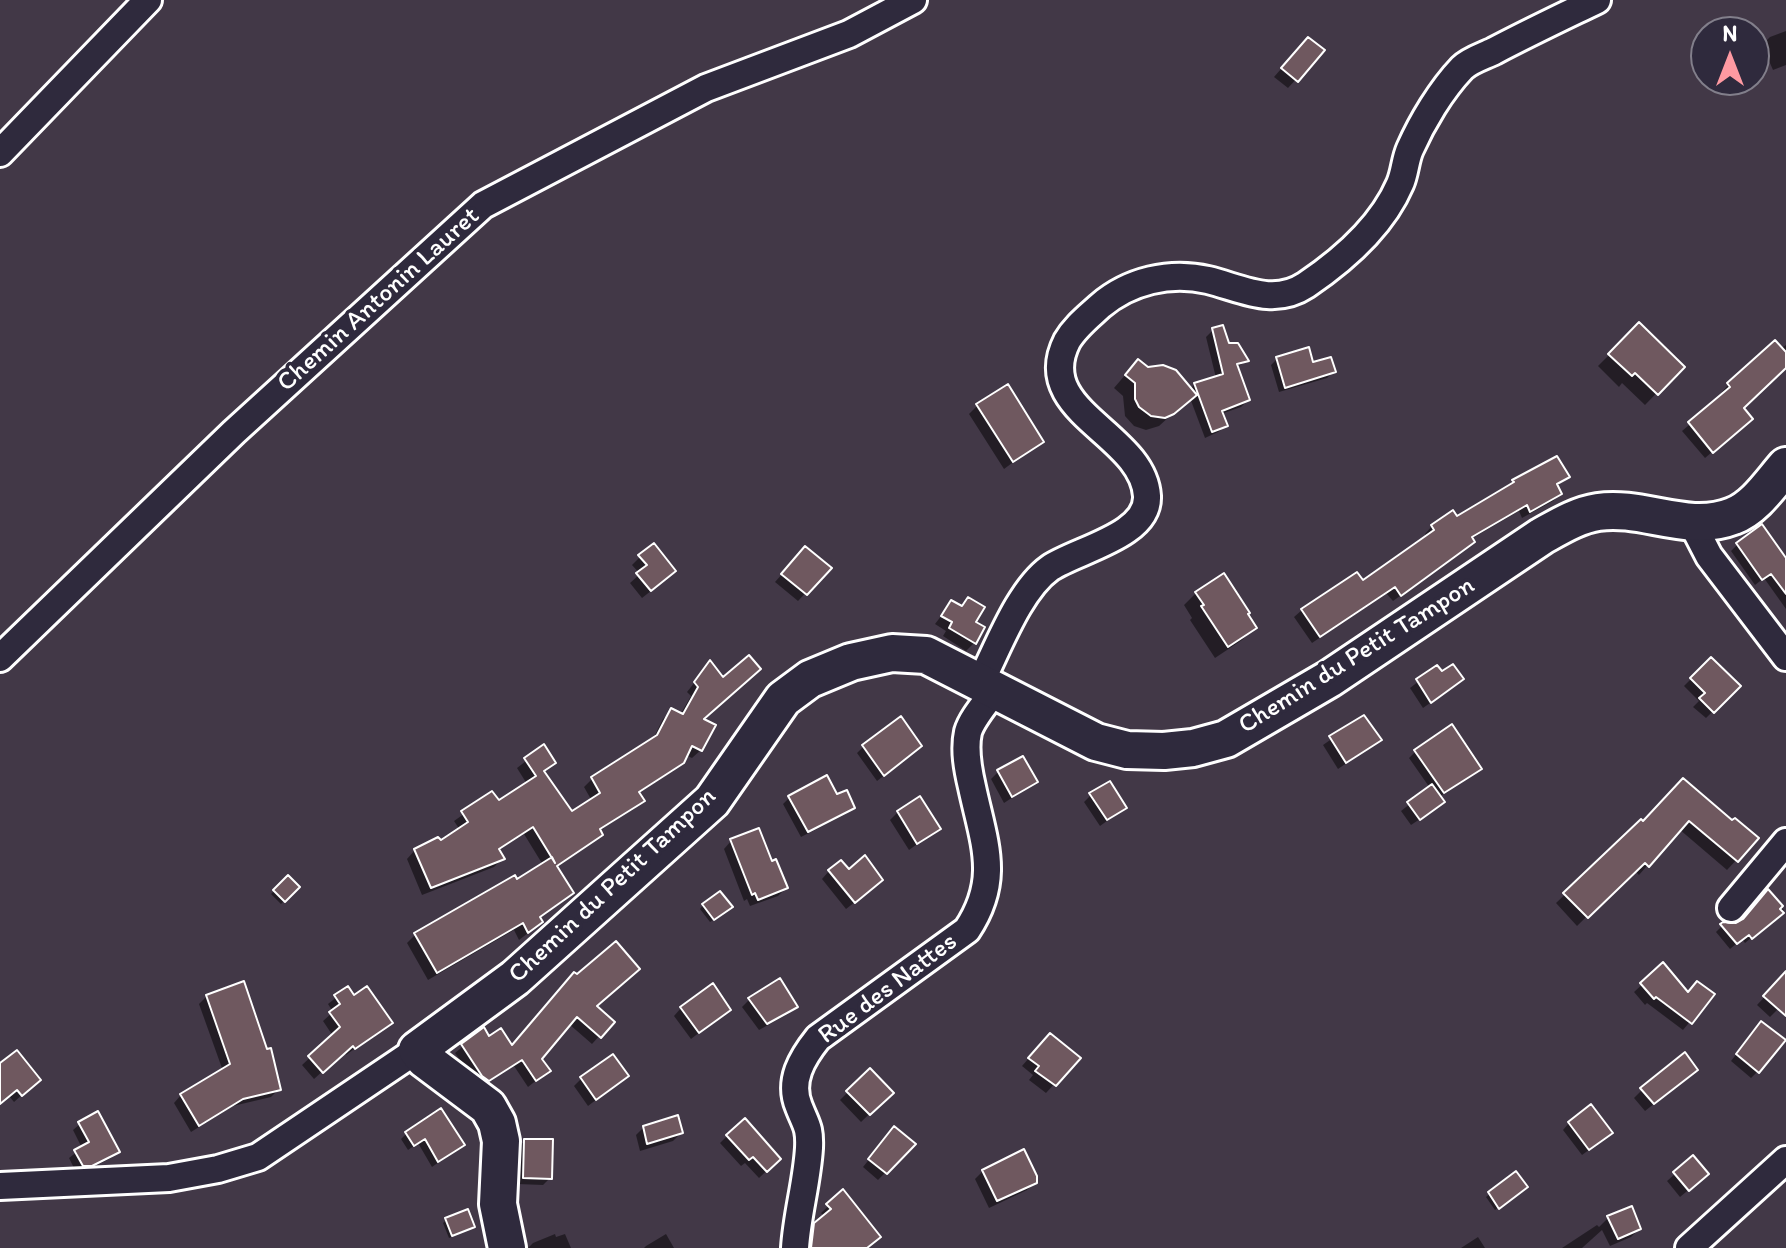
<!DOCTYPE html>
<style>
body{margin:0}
#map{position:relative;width:1786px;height:1248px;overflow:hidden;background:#423847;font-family:Itim,sans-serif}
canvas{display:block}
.north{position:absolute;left:1690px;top:16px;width:80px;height:80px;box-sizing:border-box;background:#2f2a3d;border:2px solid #827f8b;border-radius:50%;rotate:0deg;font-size:22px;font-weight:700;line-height:32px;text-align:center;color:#fff}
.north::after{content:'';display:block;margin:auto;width:28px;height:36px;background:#ff9aa2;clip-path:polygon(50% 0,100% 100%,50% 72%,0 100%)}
</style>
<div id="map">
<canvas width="1786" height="1248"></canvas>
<div class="north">N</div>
</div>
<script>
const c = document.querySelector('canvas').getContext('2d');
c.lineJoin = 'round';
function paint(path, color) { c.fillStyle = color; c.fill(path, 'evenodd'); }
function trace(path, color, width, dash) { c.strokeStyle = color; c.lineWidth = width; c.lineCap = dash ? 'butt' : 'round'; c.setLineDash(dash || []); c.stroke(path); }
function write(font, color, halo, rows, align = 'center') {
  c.font = font + ' Itim,sans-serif'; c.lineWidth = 7; c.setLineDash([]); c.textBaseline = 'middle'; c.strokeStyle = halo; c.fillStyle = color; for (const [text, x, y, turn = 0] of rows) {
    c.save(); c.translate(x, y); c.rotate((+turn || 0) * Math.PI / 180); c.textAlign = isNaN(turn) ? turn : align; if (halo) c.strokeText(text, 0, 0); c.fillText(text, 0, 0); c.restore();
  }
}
const shadow = new Path2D(`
 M 1786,31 L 1786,65 L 1773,70 L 1762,45 L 1770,37 Z
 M 1300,47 L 1322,51 L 1288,88 L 1274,77 Z
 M 1639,325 L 1682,367 L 1645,405 L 1622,383 L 1619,387 L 1598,366 Z
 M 1213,330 L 1246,361 L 1236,368 L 1248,400 L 1241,407 L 1221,414 L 1225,426 L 1218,432 L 1205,438 L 1190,398 L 1159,426 L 1146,430 L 1134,426 L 1125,416 L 1123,396 L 1114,388 L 1126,374 L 1147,369 L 1190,389 L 1195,384 L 1216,378 L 1206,337 Z
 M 1786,345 L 1786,366 L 1741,408 L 1743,426 L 1705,458 L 1682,431 L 1724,395 L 1722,392 L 1729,384 Z
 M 1277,359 L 1312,364 L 1333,372 L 1327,378 L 1279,392 L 1271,365 Z
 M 977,406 L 1042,441 L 1004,469 L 969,414 Z
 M 1567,477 L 1556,486 L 1560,494 L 1553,501 L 1522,518 L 1519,511 L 1471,539 L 1473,542 L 1465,549 L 1393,601 L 1386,593 L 1312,643 L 1294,617 L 1302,610 L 1362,583 L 1427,537 L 1425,534 L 1432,526 L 1456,518 L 1506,489 L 1514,481 Z
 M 1737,545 L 1786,562 L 1786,609 L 1764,578 L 1755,585 L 1731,551 Z
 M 798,556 L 829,568 L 798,601 L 775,582 Z
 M 640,557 L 666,579 L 642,598 L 630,583 L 640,574 L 632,565 Z
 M 1196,593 L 1254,628 L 1242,640 L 1215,658 L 1190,620 L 1192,618 L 1184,605 Z
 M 968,599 L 974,623 L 974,643 L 966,651 L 943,636 L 946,631 L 935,624 L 951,603 L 960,607 Z
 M 1711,659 L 1739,686 L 1706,718 L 1693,707 L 1699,701 L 1684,686 Z
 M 710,663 L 702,720 L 701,750 L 692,758 L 685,755 L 673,771 L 638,793 L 642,801 L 634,809 L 598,831 L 601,835 L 592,843 L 556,868 L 572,892 L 539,918 L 541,922 L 532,930 L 519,940 L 514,930 L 428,980 L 407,943 L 415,935 L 543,865 L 524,834 L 497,851 L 502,859 L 494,867 L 422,895 L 407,859 L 415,850 L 441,842 L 460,830 L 454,821 L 492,794 L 498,803 L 527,784 L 517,768 L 544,747 L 554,763 L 543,773 L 571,813 L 592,801 L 584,787 L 593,778 L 652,741 L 663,719 L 672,711 L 680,715 L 691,696 L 687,692 Z
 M 1437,667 L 1454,686 L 1423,708 L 1410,688 Z
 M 1363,717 L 1380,740 L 1338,769 L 1323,745 Z
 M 863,747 L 913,753 L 877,781 L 857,753 Z
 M 1416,751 L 1479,769 L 1439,797 L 1435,809 L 1411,825 L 1401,811 L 1430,788 L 1409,758 Z
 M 1023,758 L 1036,782 L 1004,803 L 991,779 L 998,772 Z
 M 1674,790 L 1756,839 L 1727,870 L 1679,829 L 1639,875 L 1634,870 L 1577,926 L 1556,903 L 1641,822 L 1643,824 Z
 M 1091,795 L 1125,808 L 1100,826 L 1084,802 Z
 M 836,797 L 852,808 L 846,814 L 801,837 L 783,804 L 789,798 Z
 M 898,812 L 938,829 L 909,850 L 890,820 Z
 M 731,841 L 771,863 L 786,888 L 778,896 L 750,906 L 747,899 L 744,901 L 724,849 Z
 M 829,871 L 873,888 L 846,909 L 822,879 Z
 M 288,878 L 298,887 L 281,904 L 271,894 Z
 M 1768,892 L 1784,910 L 1745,943 L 1742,939 L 1730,949 L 1716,932 L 1724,924 L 1736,925 L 1742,922 Z
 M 703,905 L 727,910 L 710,922 L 700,909 Z
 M 1663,965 L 1687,994 L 1712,995 L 1683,1030 L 1647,1003 L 1645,1005 L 1634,992 Z
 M 1786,974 L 1786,1001 L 1770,1017 L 1757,1005 Z
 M 348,988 L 354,997 L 390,1023 L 346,1055 L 344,1052 L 314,1079 L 302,1065 L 333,1036 L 323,1021 L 333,1012 L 328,1004 Z
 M 207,996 L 279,1089 L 271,1097 L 233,1106 L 191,1132 L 174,1103 L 181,1095 L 223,1071 L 199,1004 Z
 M 750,999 L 795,1006 L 788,1014 L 759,1030 L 742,1007 Z
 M 595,1007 L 612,1022 L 592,1044 L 569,1024 L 539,1058 L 548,1071 L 528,1087 L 514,1066 L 480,1087 L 455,1053 L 483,1030 L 489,1038 L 512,1048 Z
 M 681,1008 L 728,1010 L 691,1039 L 674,1016 Z
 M 1755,1030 L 1758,1071 L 1751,1078 L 1731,1061 Z
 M 1042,1043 L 1078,1058 L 1046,1093 L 1029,1080 L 1033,1075 L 1022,1066 Z
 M 0,1066 L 31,1087 L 14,1102 L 9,1096 L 0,1103 Z
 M 870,1070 L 891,1093 L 861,1122 L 840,1100 Z
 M 627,1076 L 588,1106 L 574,1086 L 582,1078 Z
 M 1688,1077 L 1645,1111 L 1634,1098 L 1642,1090 Z
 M 1569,1123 L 1604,1139 L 1582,1155 L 1563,1130 Z
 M 80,1124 L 118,1151 L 111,1158 L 83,1172 L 76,1172 L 69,1158 L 82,1148 L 73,1130 Z
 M 644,1127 L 681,1133 L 673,1141 L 640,1151 L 636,1135 Z
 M 407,1133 L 463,1145 L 432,1167 L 418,1143 L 408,1150 L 401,1139 Z
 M 727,1136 L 779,1159 L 759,1178 L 745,1163 L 741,1166 L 720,1143 Z
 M 888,1136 L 913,1144 L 878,1180 L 863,1167 Z
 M 525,1141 L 550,1178 L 543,1185 L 517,1184 L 517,1148 Z
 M 983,1171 L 1035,1182 L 1027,1190 L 989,1208 L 975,1179 Z
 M 1515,1174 L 1522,1190 L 1495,1210 L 1486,1197 Z
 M 1675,1174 L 1698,1182 L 1680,1197 L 1667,1181 Z
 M 843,1192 L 866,1248 L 806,1248 L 808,1232 L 825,1217 L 821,1213 Z
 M 1608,1218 L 1639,1229 L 1631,1237 L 1610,1246 L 1602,1230 L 1582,1248 L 1562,1248 L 1597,1225 L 1599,1227 Z
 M 446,1220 L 472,1227 L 449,1238 L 443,1223 Z
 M 555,1234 L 556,1237 L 565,1234 L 571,1248 L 528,1248 L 533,1243 Z
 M 666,1234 L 674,1248 L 644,1248 L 646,1246 Z
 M 1478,1237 L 1485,1248 L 1461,1248 Z`);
const building = new Path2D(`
 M 1308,37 L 1325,50 L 1298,82 L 1281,68 Z
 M 1639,322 L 1685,367 L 1658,395 L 1635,373 L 1632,376 L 1608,354 Z
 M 1223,325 L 1229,343 L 1238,343 L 1249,361 L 1237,364 L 1250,400 L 1222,411 L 1228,426 L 1212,432 L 1194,383 L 1223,374 L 1212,328 Z
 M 1775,340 L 1786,352 L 1786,368 L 1744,408 L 1753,419 L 1713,453 L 1688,422 L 1730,387 L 1727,383 Z
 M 1309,347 L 1313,362 L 1331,357 L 1336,372 L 1285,388 L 1276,357 Z
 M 1138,359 L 1148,367 L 1163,365 L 1176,370 L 1197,395 L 1174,414 L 1165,418 L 1151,416 L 1139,407 L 1135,399 L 1135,383 L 1125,375 Z
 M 1008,384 L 1044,442 L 1013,462 L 976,404 Z
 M 1557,456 L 1570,477 L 1557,484 L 1562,494 L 1530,512 L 1527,505 L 1472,537 L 1475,542 L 1401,596 L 1395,587 L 1320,637 L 1301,609 L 1357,572 L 1363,580 L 1434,530 L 1431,525 L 1453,510 L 1457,516 L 1514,482 L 1512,480 Z
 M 1762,524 L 1786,558 L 1786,594 L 1771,574 L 1762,580 L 1736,543 Z
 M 654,543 L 676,571 L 651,591 L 636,573 L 647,565 L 638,555 Z
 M 805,546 L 832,568 L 807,595 L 781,574 Z
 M 1224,573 L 1250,613 L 1248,614 L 1257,628 L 1228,647 L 1201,606 L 1204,605 L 1195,592 Z
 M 968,597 L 985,607 L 976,622 L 985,627 L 976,644 L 949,628 L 952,622 L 941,616 L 951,600 L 962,606 Z
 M 749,655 L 761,669 L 704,719 L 716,725 L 702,751 L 692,746 L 684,763 L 639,792 L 645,801 L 600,829 L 603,835 L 557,866 L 574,893 L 540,917 L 543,922 L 528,933 L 523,923 L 437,973 L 414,933 L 515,875 L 517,879 L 552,857 L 555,863 L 533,827 L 499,849 L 505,859 L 431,888 L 414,849 L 438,837 L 441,840 L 468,822 L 461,811 L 492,791 L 499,800 L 536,776 L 524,758 L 544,744 L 556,763 L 544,771 L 572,811 L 600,793 L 591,777 L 657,735 L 671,708 L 683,714 L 698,687 L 694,682 L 710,660 L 723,677 Z
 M 1711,657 L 1741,686 L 1714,713 L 1699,698 L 1705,693 L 1690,678 Z
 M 1453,664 L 1464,679 L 1431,703 L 1416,679 L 1437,665 L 1442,671 Z
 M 1364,715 L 1382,740 L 1346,763 L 1329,736 Z
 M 901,716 L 922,746 L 884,776 L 862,745 Z
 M 1452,724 L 1482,769 L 1444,793 L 1414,750 Z
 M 1023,756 L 1038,782 L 1012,797 L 997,770 Z
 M 827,775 L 837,794 L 847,790 L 855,808 L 808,832 L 788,796 Z
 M 1683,778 L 1732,820 L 1735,818 L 1759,838 L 1738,862 L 1689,821 L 1649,867 L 1645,863 L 1588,918 L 1563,893 L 1641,819 L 1643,821 Z
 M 1110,781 L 1127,808 L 1107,820 L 1089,793 Z
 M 1432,784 L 1445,802 L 1420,820 L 1407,802 Z
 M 920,796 L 941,829 L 917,844 L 897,811 Z
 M 759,828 L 772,861 L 776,859 L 788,888 L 758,900 L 755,893 L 752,895 L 730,839 Z
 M 865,855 L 883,880 L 855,903 L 828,870 L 841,860 L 849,869 Z
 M 288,875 L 300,887 L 285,902 L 273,890 Z
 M 1768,889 L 1783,906 L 1780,909 L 1784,913 L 1752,939 L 1749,935 L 1737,944 L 1720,924 L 1723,922 L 1736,923 L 1743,919 Z
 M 720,891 L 733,907 L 714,920 L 702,904 Z
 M 616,941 L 640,969 L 597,1006 L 615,1022 L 601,1038 L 577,1017 L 542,1059 L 551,1071 L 536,1081 L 522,1060 L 489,1081 L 482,1076 L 461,1044 L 484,1027 L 489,1036 L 501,1028 L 512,1045 L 574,972 L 577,974 Z
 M 1663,962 L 1688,992 L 1697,981 L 1715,994 L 1692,1024 L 1656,997 L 1654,999 L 1640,983 Z
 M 1786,971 L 1786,1016 L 1763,996 Z
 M 780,978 L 798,1007 L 767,1024 L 748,998 Z
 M 244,981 L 267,1049 L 271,1048 L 281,1090 L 243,1099 L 199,1126 L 180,1094 L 230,1064 L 206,995 Z
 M 713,983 L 731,1010 L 699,1033 L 680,1007 Z
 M 348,986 L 354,995 L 367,986 L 393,1023 L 355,1049 L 353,1046 L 323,1073 L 308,1056 L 340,1027 L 329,1012 L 340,1004 L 334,995 Z
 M 1761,1021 L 1786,1040 L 1759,1073 L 1736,1054 Z
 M 1050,1033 L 1081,1058 L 1056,1086 L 1035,1071 L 1039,1066 L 1028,1058 Z
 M 17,1050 L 41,1080 L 22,1096 L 17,1090 L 0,1104 L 0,1063 Z
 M 1685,1052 L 1698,1070 L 1654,1104 L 1640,1088 Z
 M 613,1054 L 629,1076 L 596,1100 L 580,1077 Z
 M 870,1068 L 894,1093 L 870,1115 L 846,1091 Z
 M 1591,1104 L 1613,1133 L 1589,1150 L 1568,1122 Z
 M 441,1108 L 465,1145 L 438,1162 L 425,1139 L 414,1146 L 405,1132 Z
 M 98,1111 L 120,1152 L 92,1166 L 83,1166 L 74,1150 L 89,1142 L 78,1122 Z
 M 678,1115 L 683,1133 L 647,1144 L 643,1126 Z
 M 745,1118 L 781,1159 L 767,1172 L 753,1157 L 749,1160 L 726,1135 Z
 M 894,1126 L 916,1144 L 887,1174 L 868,1159 Z
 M 524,1139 L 553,1139 L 552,1179 L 523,1178 Z
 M 1024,1149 L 1037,1176 L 1037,1183 L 997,1201 L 982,1170 Z
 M 1693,1155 L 1709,1174 L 1689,1191 L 1673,1172 Z
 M 1516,1171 L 1528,1187 L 1499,1209 L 1488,1192 Z
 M 843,1189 L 881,1237 L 867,1248 L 811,1248 L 814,1223 L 831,1209 L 826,1204 Z
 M 1632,1206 L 1641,1229 L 1618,1239 L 1607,1216 Z
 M 468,1209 L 475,1227 L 452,1236 L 445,1218 Z`);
const street = new Path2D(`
 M 0,153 L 148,0
 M 1692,523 L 1709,556 L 1786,657
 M 0,658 L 234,432 L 483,205 L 706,88 L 849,34 L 913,0
 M 981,681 C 998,648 1019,590 1050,568 C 1076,550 1149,536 1147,496 C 1143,433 1031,412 1067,341 C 1075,327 1088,317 1100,306 C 1129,281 1170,271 1208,280 C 1241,288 1273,307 1306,285 C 1343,260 1382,226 1400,184 C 1405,173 1405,160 1410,149 C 1422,122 1441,90 1462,68 C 1470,60 1484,56 1494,51 C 1528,33 1562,17 1597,0
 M 1731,908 L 1786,842
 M 0,1186 L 169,1178 L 218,1169 L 258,1157 L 417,1050
 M 795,1248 C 797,1215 807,1182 809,1148 C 810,1127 806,1125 799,1107 C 788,1081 802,1058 818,1038 L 967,930 C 1001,879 984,843 972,787 C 968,770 964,750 968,732 C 972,718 987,702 995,690
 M 1689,1248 L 1786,1160`);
const secondary = new Path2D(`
 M 507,1248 L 498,1204 L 501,1141 L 497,1123 L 488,1107 L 424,1059 L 417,1050 L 515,978 L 712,801 L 783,699 L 810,679 L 851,662 L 892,653 L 926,655 L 1096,742 L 1127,750 L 1164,751 L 1193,748 L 1226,739 L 1329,679 L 1542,536 C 1560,526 1578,515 1598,512 C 1643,505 1687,534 1733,516 C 1755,508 1771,483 1786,466`);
const streetNames = [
 ["Chemin Antonin Lauret",379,300,-42],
 ["Chemin du Petit Tampon",1357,656,-32],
 ["Chemin du Petit Tampon",613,886,-43],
 ["Rue des Nattes",888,989,-37]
];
paint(shadow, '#0007');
paint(building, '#6f585f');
trace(building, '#fff', 2);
trace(street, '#fff', 32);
trace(secondary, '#fff', 42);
trace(street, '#2f2a3d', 26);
trace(secondary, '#2f2a3d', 36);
write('26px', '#fff', '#2f2a3d', streetNames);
</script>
